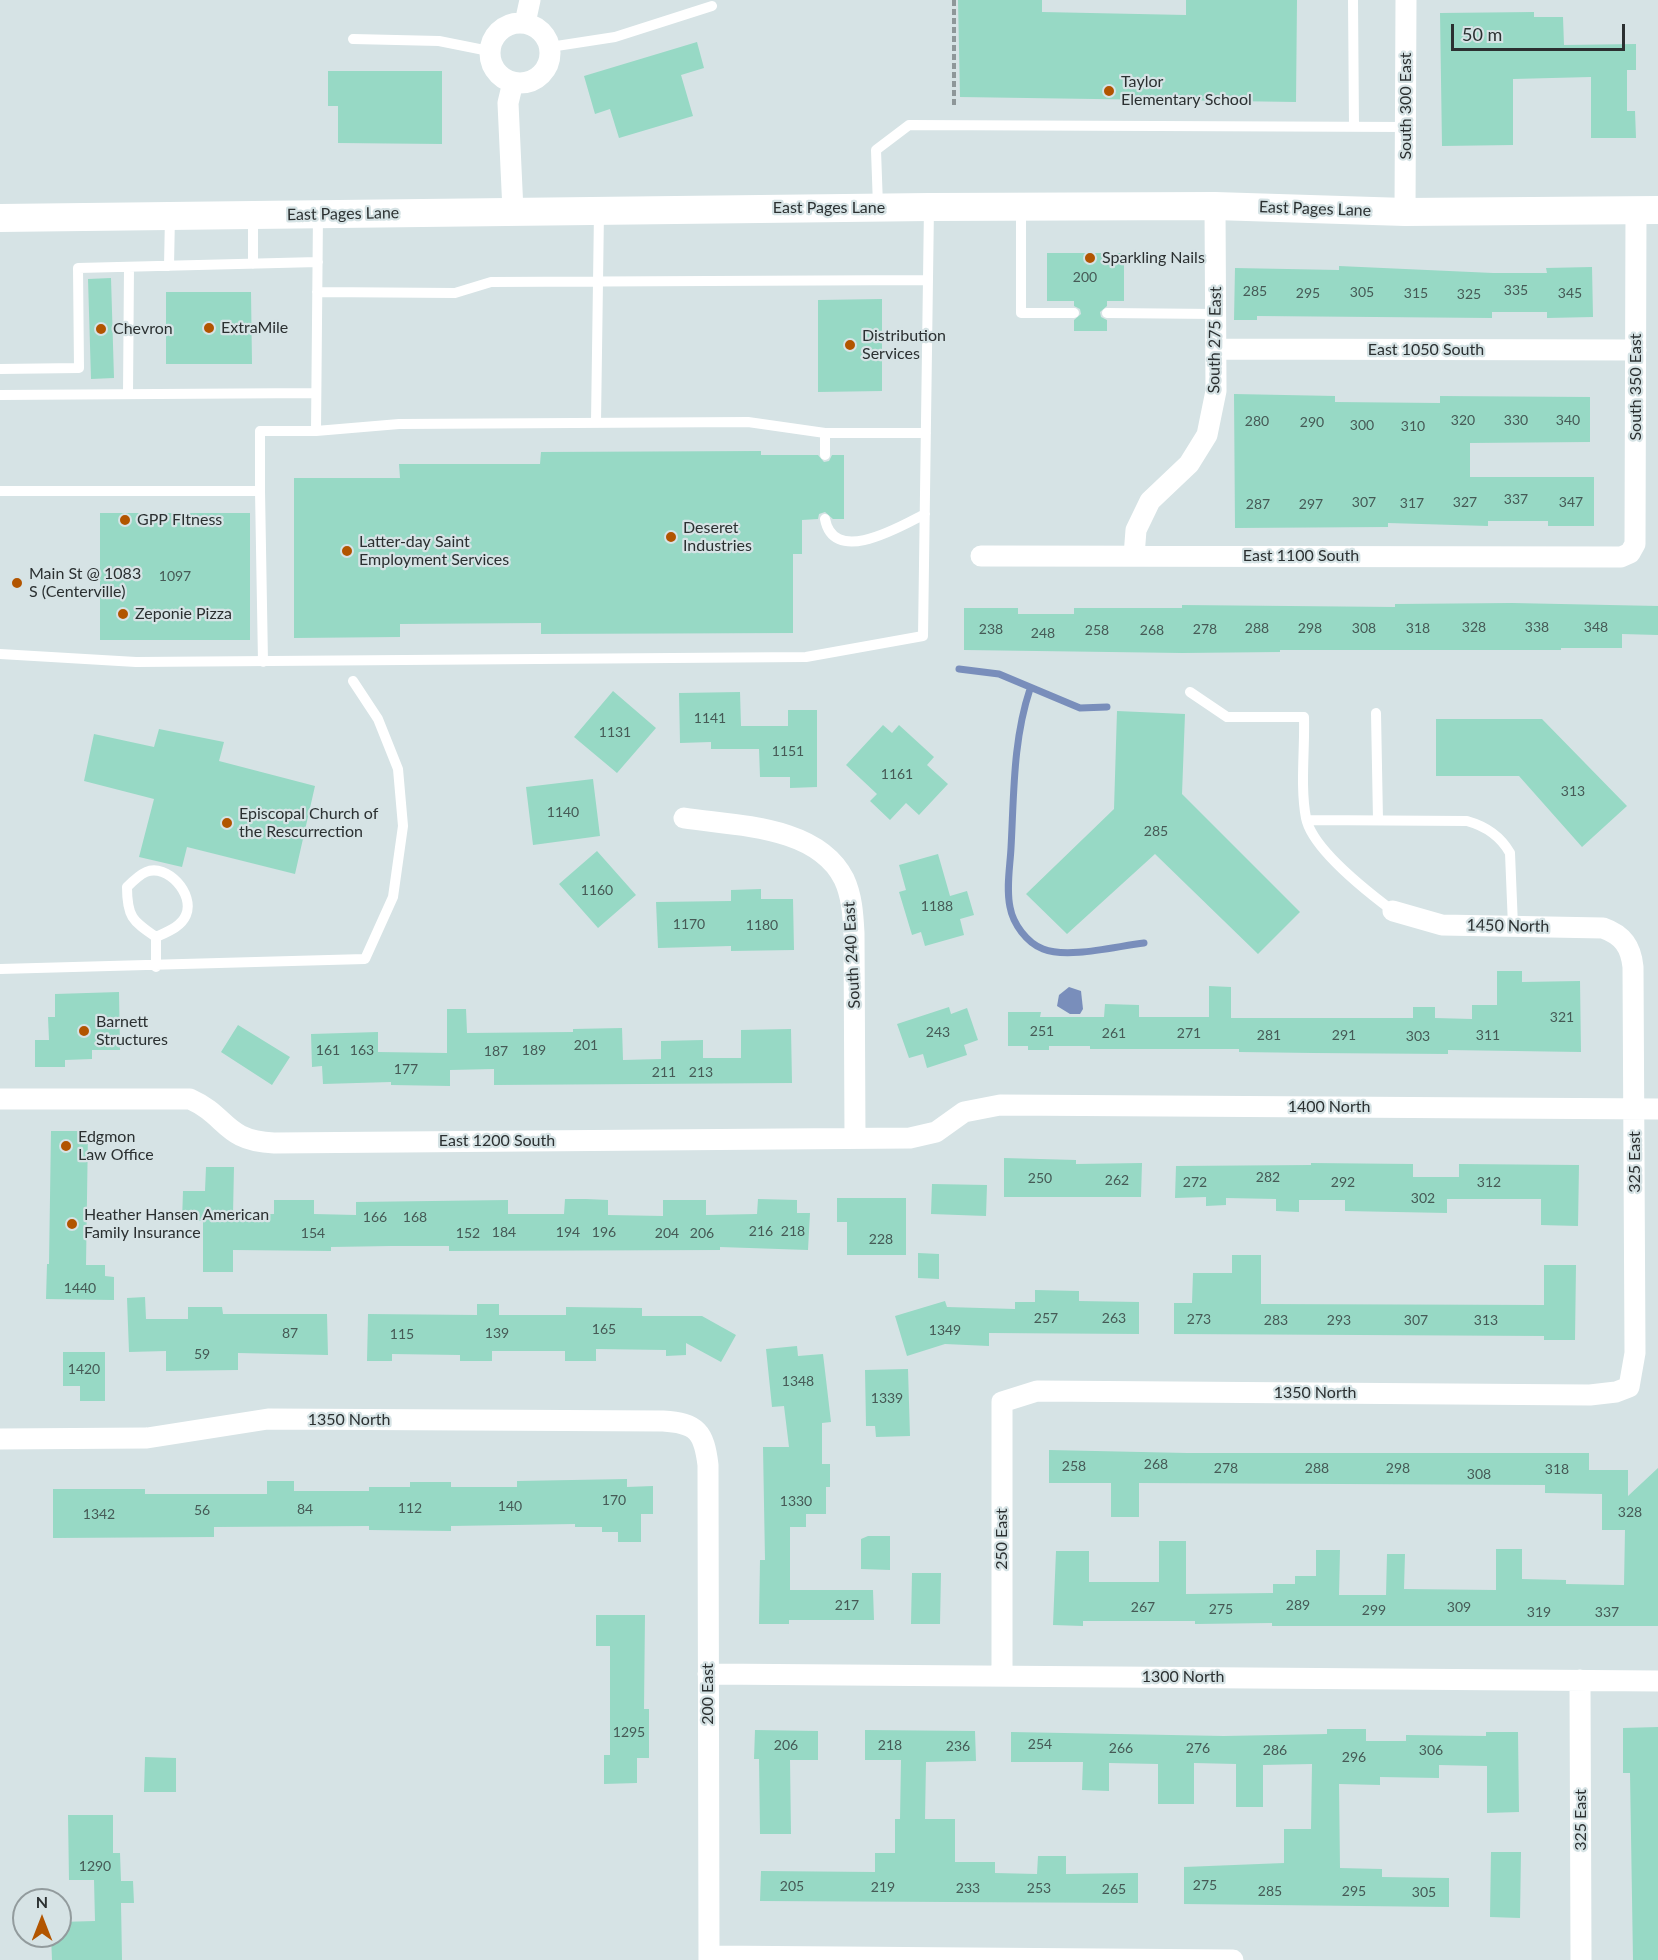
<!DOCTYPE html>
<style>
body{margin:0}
#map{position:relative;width:1658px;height:1960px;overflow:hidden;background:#d6e3e5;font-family:Lato,sans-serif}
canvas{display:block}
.north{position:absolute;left:12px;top:1888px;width:60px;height:60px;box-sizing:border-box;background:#d6e3e5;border:2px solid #929b9d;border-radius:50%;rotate:0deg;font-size:16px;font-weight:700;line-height:24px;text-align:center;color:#2b3031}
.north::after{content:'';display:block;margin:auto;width:21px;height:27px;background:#b25500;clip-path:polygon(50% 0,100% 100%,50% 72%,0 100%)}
.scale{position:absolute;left:1451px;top:24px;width:174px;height:27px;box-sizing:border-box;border:3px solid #2b3031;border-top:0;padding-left:8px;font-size:18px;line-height:21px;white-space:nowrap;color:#2b3031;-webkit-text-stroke:4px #d6e3e5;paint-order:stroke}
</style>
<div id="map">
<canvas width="1658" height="1960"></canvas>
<div class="north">N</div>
<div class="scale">50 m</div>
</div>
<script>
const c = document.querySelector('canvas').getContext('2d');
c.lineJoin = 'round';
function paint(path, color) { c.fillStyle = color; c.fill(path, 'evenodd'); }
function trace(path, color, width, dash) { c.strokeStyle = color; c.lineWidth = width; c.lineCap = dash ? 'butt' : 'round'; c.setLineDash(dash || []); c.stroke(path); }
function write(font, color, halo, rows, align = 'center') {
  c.font = font + ' Lato,sans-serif'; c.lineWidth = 4.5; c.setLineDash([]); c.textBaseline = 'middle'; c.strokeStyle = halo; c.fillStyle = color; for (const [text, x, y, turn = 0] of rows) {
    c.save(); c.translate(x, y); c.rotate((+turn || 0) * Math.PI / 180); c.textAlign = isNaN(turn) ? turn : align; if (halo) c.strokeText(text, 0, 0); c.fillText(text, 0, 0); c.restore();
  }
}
const water = new Path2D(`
 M 1069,987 L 1081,991 L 1083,1009 L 1080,1014 L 1070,1014 L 1057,1006 L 1059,995 Z`);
const stream = new Path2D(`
 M 959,669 L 999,674 L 1080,708 L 1107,707
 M 1030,689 C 1013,740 1014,794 1011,848 C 1010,867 1006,888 1010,907 C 1013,924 1027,943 1043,949 C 1068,959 1117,946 1144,943`);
const building = new Path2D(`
 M 958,0 L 1042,0 L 1042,12 L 1186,15 L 1186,0 L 1297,0 L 1296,102 L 960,97 Z
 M 1534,12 L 1534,17 L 1563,17 L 1564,45 L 1636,44 L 1636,70 L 1627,70 L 1627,111 L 1635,111 L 1636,138 L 1591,138 L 1591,77 L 1513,79 L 1513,145 L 1442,146 L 1440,13 Z
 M 697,42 L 704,68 L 681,75 L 693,116 L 619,138 L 610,109 L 595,114 L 584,76 Z
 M 328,71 L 442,71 L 442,144 L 338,143 L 338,106 L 328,106 Z
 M 1047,253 L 1124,253 L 1124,301 L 1107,301 L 1107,306 L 1100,312 L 1101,317 L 1107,320 L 1107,331 L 1074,331 L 1074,320 L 1081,314 L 1080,309 L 1074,306 L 1074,301 L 1047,301 Z
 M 1339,266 L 1493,273 L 1547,273 L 1546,268 L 1592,267 L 1593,317 L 1547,318 L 1547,312 L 1492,312 L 1492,318 L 1257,316 L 1257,320 L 1234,320 L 1235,268 L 1339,270 Z
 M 111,278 L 114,378 L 91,379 L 88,279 Z
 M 166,292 L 251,292 L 252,364 L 166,364 Z
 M 882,299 L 882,391 L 818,392 L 818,300 Z
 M 1234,394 L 1335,396 L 1335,402 L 1440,403 L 1440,396 L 1590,397 L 1590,442 L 1470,443 L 1470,477 L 1594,477 L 1594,526 L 1548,526 L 1548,521 L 1488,521 L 1488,526 L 1388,523 L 1388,527 L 1235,528 Z
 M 761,451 L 761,455 L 818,455 L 824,462 L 829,461 L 832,455 L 844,455 L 844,519 L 833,519 L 825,512 L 819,514 L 818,519 L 802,520 L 802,554 L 793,554 L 793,633 L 541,634 L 541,623 L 400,624 L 400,637 L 294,638 L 294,478 L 400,478 L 399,464 L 540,464 L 541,452 Z
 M 100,513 L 250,513 L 250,640 L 100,640 Z
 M 1512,603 L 1658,606 L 1658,635 L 1622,634 L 1622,648 L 1561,648 L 1561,650 L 1280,650 L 1280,652 L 1182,653 L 964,650 L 964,608 L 1018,608 L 1018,614 L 1074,614 L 1074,608 L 1182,608 L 1182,605 L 1395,607 L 1395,604 Z
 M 613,691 L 656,728 L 617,773 L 574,737 Z
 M 740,692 L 741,726 L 788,726 L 788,710 L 817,710 L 817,787 L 790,788 L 790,777 L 760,777 L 759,749 L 711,749 L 711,742 L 680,743 L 679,693 Z
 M 1117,711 L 1185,714 L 1182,794 L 1300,912 L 1258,954 L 1155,854 L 1067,934 L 1026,894 L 1114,809 Z
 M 1436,719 L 1542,719 L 1627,806 L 1582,847 L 1519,776 L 1436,776 Z
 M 883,725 L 892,733 L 899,725 L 934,757 L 927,765 L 948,784 L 919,815 L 906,803 L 890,820 L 870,801 L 877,794 L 846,765 Z
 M 159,729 L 224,742 L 219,761 L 315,786 L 295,874 L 187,847 L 182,867 L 139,857 L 154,799 L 84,781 L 94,734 L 154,747 Z
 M 593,779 L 600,836 L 533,845 L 526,787 Z
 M 597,851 L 636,895 L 598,928 L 559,884 Z
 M 938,854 L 950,896 L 967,891 L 974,915 L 960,919 L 964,935 L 925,946 L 921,932 L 912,935 L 899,892 L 906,890 L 899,865 Z
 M 761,889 L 761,899 L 793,899 L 794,950 L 731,951 L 731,946 L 658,948 L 656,902 L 731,901 L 731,890 Z
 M 1497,971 L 1522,971 L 1522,982 L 1580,981 L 1581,1052 L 1448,1050 L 1448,1054 L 1313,1053 L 1239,1052 L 1239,1049 L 1090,1049 L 1090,1046 L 1049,1046 L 1049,1050 L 1028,1050 L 1028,1046 L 1008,1046 L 1008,1012 L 1041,1012 L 1040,1017 L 1104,1017 L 1105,1004 L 1139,1005 L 1139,1017 L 1209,1017 L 1209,986 L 1231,987 L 1231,1018 L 1413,1018 L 1413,1007 L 1435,1007 L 1435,1018 L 1472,1019 L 1472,1005 L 1497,1005 Z
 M 119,992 L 120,1050 L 92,1050 L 92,1059 L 65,1060 L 65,1067 L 35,1067 L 35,1040 L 49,1040 L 48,1017 L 55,1017 L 55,994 Z
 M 949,1007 L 951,1014 L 967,1008 L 978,1040 L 964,1045 L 967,1055 L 927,1068 L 923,1054 L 909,1058 L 897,1024 Z
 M 447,1009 L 466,1009 L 467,1033 L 573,1032 L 573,1029 L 622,1028 L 623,1060 L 661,1059 L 661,1041 L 703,1040 L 703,1058 L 741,1058 L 741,1030 L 791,1029 L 792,1083 L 494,1085 L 494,1069 L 450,1070 L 450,1086 L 391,1085 L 391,1082 L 323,1084 L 322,1066 L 312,1067 L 311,1034 L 378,1032 L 378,1052 L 447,1053 Z
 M 238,1025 L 290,1057 L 272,1085 L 221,1052 Z
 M 51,1131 L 88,1131 L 86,1265 L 105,1265 L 105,1276 L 114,1277 L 114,1300 L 46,1299 L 47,1264 L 49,1264 Z
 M 1004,1158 L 1076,1160 L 1076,1164 L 1142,1163 L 1141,1197 L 1004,1197 Z
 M 1311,1163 L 1413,1164 L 1413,1177 L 1459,1177 L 1459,1164 L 1579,1165 L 1578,1226 L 1541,1225 L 1541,1199 L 1447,1199 L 1447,1213 L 1345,1211 L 1345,1200 L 1299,1200 L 1299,1212 L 1276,1211 L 1276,1199 L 1226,1198 L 1226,1205 L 1206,1206 L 1206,1197 L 1175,1198 L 1176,1166 L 1311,1165 Z
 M 206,1167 L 234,1167 L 233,1214 L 274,1214 L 274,1200 L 314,1200 L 314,1214 L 356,1215 L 356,1202 L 508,1200 L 508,1214 L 564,1214 L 565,1199 L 586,1199 L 608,1200 L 608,1215 L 663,1216 L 663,1200 L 706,1200 L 706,1215 L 757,1214 L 758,1199 L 797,1200 L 797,1213 L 810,1213 L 808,1250 L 720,1247 L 720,1250 L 449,1251 L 449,1246 L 391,1246 L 331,1247 L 331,1251 L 233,1250 L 233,1272 L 203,1272 L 203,1221 L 182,1221 L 183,1191 L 205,1191 Z
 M 932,1184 L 987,1185 L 986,1216 L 931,1214 Z
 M 837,1198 L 906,1198 L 906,1255 L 847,1255 L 847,1222 L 837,1222 Z
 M 918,1253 L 939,1254 L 939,1279 L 918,1278 Z
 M 1232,1255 L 1261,1255 L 1261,1304 L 1544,1305 L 1544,1265 L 1576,1265 L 1575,1340 L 1544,1340 L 1544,1336 L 1174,1334 L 1174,1303 L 1192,1303 L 1193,1273 L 1232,1273 Z
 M 1035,1290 L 1079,1291 L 1079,1301 L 1139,1302 L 1139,1334 L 989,1333 L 989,1346 L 945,1344 L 907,1356 L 895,1316 L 945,1301 L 947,1307 L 1015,1309 L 1015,1302 L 1035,1302 Z
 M 145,1297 L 146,1319 L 188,1319 L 188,1307 L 222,1307 L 223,1314 L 327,1314 L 328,1355 L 238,1353 L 238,1370 L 166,1371 L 166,1351 L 129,1352 L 127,1298 Z
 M 477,1304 L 499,1304 L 499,1315 L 566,1315 L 566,1307 L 642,1308 L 642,1316 L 702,1316 L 736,1335 L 721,1362 L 686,1343 L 686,1355 L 666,1356 L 666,1350 L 596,1349 L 596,1361 L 565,1361 L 565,1351 L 492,1351 L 492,1361 L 460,1361 L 460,1355 L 392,1354 L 392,1361 L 367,1361 L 368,1314 L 477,1315 Z
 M 797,1346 L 798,1356 L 823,1354 L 831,1422 L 822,1423 L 822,1464 L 830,1464 L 830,1487 L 826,1487 L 826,1514 L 806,1514 L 806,1527 L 790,1527 L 790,1590 L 873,1590 L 874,1620 L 789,1620 L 789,1624 L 759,1624 L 760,1560 L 765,1560 L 763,1447 L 789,1447 L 784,1406 L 772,1407 L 766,1349 Z
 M 63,1352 L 105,1352 L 105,1401 L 80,1401 L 80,1386 L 63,1386 Z
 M 908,1369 L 910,1436 L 876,1437 L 875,1426 L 866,1426 L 865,1370 Z
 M 1049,1450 L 1187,1453 L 1589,1453 L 1589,1470 L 1628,1470 L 1628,1496 L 1658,1468 L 1658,1626 L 1272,1626 L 1272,1623 L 1195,1624 L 1195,1621 L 1083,1621 L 1083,1626 L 1053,1625 L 1056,1551 L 1089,1551 L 1089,1582 L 1159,1582 L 1159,1541 L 1186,1541 L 1186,1594 L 1273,1593 L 1273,1584 L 1295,1584 L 1295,1576 L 1316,1576 L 1316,1550 L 1340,1550 L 1339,1595 L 1386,1595 L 1387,1554 L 1405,1554 L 1404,1589 L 1496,1590 L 1496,1549 L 1522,1549 L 1522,1579 L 1566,1580 L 1566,1584 L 1624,1585 L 1625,1530 L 1602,1530 L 1602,1494 L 1545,1493 L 1545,1485 L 1139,1483 L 1139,1517 L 1111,1517 L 1111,1483 L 1049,1483 Z
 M 627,1479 L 627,1487 L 653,1486 L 653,1514 L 641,1514 L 641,1542 L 618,1542 L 618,1532 L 602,1532 L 602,1527 L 575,1527 L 575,1524 L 451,1526 L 451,1531 L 369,1530 L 369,1526 L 214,1527 L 214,1537 L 53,1538 L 53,1489 L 145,1489 L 145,1494 L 267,1494 L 267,1481 L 294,1481 L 294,1491 L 369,1491 L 369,1487 L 410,1487 L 410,1482 L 451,1482 L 451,1487 L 517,1487 L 517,1481 Z
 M 868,1536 L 890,1536 L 890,1570 L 861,1569 L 861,1539 Z
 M 912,1573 L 941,1573 L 940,1624 L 911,1624 Z
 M 596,1615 L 645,1615 L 644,1709 L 649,1709 L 649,1758 L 637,1758 L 637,1783 L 604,1784 L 604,1755 L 610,1755 L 610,1646 L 596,1646 Z
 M 1658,1727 L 1658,1960 L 1633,1960 L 1630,1773 L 1623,1773 L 1623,1728 Z
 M 1327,1729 L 1366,1729 L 1366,1741 L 1406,1741 L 1406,1735 L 1486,1736 L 1486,1732 L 1518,1732 L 1519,1812 L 1487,1813 L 1487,1766 L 1439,1765 L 1439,1778 L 1380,1777 L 1380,1785 L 1339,1784 L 1340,1868 L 1382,1869 L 1382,1877 L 1449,1878 L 1449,1907 L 1184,1904 L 1184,1867 L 1284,1863 L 1284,1829 L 1311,1829 L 1312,1764 L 1263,1765 L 1263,1807 L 1236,1807 L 1236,1764 L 1194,1763 L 1194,1804 L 1158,1804 L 1158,1764 L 1109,1763 L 1109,1791 L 1082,1790 L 1083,1762 L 1011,1762 L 1011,1732 L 1224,1736 L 1327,1734 Z
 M 755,1730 L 818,1731 L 818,1760 L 790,1760 L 791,1834 L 760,1834 L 759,1759 L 754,1759 Z
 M 865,1730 L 975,1731 L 976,1761 L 926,1762 L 925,1819 L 955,1819 L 955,1862 L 995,1862 L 995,1873 L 1037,1874 L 1038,1856 L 1066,1856 L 1066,1874 L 1138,1873 L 1138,1903 L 760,1901 L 761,1871 L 875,1872 L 875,1853 L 895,1853 L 895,1819 L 900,1819 L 901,1760 L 865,1760 Z
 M 145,1757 L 176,1758 L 176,1792 L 144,1792 Z
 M 68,1815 L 113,1815 L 113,1853 L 120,1853 L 121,1881 L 133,1881 L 134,1903 L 121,1903 L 122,1960 L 52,1960 L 51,1936 L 60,1936 L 60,1922 L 95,1921 L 94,1880 L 69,1880 Z
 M 1491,1852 L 1521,1852 L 1520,1918 L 1490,1917 Z`);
const path = new Path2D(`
 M 954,0 L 954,106`);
const service = new Path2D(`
 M 1353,0 L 1354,127
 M 353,39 L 439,41 L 489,51
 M 550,47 L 615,37 L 712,6
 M 878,206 L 876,150 L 909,125 L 1405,127
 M 1021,207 L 1021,313 L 1074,313
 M 253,264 L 253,215
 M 169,266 L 170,216
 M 317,292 L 455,293 L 491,282 L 928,280
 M 1107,313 L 1216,314
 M 0,369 L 79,368 L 78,268 L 318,262
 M 128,394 L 129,267
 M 0,395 L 316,393
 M 596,422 L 599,212
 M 316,431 L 318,214
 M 825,433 L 825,455
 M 0,491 L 260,491 L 260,431 L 316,431 L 399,424 L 748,422 L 825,433 L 926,433
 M 260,491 L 263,662
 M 825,519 C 834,567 903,525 925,514
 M 0,654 L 136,662 L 806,657 L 923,636 L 929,207
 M 1190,692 L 1227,717 L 1304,717 C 1305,750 1300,786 1306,818 C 1312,849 1369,893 1393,911
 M 1376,713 L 1378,820
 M 1307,820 L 1467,821 C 1485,826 1501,837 1510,853 L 1513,926
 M 156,937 C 167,932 181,927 186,915 C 195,894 167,863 146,872 C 139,875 132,882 127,887 C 127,916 132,921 156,937 L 156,967
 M 0,969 L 365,959 L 393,897 L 403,826 L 398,769 L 378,719 L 353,681`);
const minor = new Path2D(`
 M 525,23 L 530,0
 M490 53a30 30 0 1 1 60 0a30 30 0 1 1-60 0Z
 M 513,82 L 508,103 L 513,211
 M 1405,212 L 1406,0
 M 1216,349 L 1636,350
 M 981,556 L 1621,557 L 1630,553 L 1635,544 L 1636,210
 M 1134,556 L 1136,530 L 1150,501 L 1189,464 L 1207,435 L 1216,391 L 1215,206
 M 684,818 C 735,826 817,825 844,879 C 852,896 853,915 854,933 L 855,1138
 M 0,1099 L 190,1099 C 228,1116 224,1141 274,1143 L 910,1138 L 936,1132 L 964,1112 L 1000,1105 L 1658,1109
 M 0,1439 L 147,1438 L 268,1419 L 663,1421 C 697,1423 704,1432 708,1465 L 709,1960
 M 708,1674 L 1658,1681
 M 1002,1676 L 1002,1402 L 1037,1391 L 1590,1395 L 1616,1392 L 1629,1387 L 1635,1353 L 1633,967 C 1631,947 1623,935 1603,928 L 1442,925 L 1393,911
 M 1580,1680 L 1581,1960
 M 709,1956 L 1233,1960`);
const secondary = new Path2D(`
 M 0,218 L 929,207 L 1215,206 L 1405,212 L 1658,210`);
const markers = [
 [1109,91,6,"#b25500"],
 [1090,258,6,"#b25500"],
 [209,328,6,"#b25500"],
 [101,329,6,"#b25500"],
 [850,345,6,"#b25500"],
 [125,520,6,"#b25500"],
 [671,537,6,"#b25500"],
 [347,551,6,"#b25500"],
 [17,583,6,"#b25500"],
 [123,614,6,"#b25500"],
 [227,823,6,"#b25500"],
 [84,1031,6,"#b25500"],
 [66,1146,6,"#b25500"],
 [72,1224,6,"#b25500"]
];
const numberNames = [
 ["200",1085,277],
 ["335",1516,290],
 ["285",1255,291],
 ["305",1362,292],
 ["295",1308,293],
 ["315",1416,293],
 ["345",1570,293],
 ["325",1469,294],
 ["320",1463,420],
 ["330",1516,420],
 ["340",1568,420],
 ["280",1257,421],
 ["290",1312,422],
 ["300",1362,425],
 ["310",1413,426],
 ["337",1516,499],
 ["307",1364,502],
 ["327",1465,502],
 ["347",1571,502],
 ["317",1412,503],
 ["287",1258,504],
 ["297",1311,504],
 ["1097",175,576],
 ["328",1474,627],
 ["338",1537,627],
 ["348",1596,627],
 ["288",1257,628],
 ["298",1310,628],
 ["308",1364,628],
 ["318",1418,628],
 ["238",991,629],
 ["278",1205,629],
 ["258",1097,630],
 ["268",1152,630],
 ["248",1043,633],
 ["1141",710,718],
 ["1131",615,732],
 ["1151",788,751],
 ["1161",897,774],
 ["313",1573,791],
 ["1140",563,812],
 ["285",1156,831],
 ["1160",597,890],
 ["1188",937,906],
 ["1170",689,924],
 ["1180",762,925],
 ["321",1562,1017],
 ["251",1042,1031],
 ["243",938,1032],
 ["261",1114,1033],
 ["271",1189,1033],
 ["281",1269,1035],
 ["291",1344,1035],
 ["311",1488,1035],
 ["303",1418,1036],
 ["201",586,1045],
 ["161",328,1050],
 ["163",362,1050],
 ["189",534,1050],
 ["187",496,1051],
 ["177",406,1069],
 ["211",664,1072],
 ["213",701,1072],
 ["282",1268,1177],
 ["250",1040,1178],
 ["262",1117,1180],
 ["272",1195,1182],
 ["292",1343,1182],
 ["312",1489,1182],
 ["302",1423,1198],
 ["166",375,1217],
 ["168",415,1217],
 ["216",761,1231],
 ["218",793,1231],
 ["184",504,1232],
 ["194",568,1232],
 ["196",604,1232],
 ["154",313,1233],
 ["152",468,1233],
 ["204",667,1233],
 ["206",702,1233],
 ["228",881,1239],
 ["1440",80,1288],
 ["257",1046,1318],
 ["263",1114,1318],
 ["273",1199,1319],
 ["283",1276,1320],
 ["293",1339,1320],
 ["307",1416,1320],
 ["313",1486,1320],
 ["165",604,1329],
 ["1349",945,1330],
 ["87",290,1333],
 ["139",497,1333],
 ["115",402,1334],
 ["59",202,1354],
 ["1420",84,1369],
 ["1348",798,1381],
 ["1339",887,1398],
 ["268",1156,1464],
 ["258",1074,1466],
 ["278",1226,1468],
 ["288",1317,1468],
 ["298",1398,1468],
 ["318",1557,1469],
 ["308",1479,1474],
 ["170",614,1500],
 ["1330",796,1501],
 ["140",510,1506],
 ["112",410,1508],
 ["84",305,1509],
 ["56",202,1510],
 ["328",1630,1512],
 ["1342",99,1514],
 ["217",847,1605],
 ["289",1298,1605],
 ["267",1143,1607],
 ["309",1459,1607],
 ["275",1221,1609],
 ["299",1374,1610],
 ["319",1539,1612],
 ["337",1607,1612],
 ["1295",629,1732],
 ["254",1040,1744],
 ["206",786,1745],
 ["218",890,1745],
 ["236",958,1746],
 ["266",1121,1748],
 ["276",1198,1748],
 ["286",1275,1750],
 ["306",1431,1750],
 ["296",1354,1757],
 ["1290",95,1866],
 ["275",1205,1885],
 ["205",792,1886],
 ["219",883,1887],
 ["233",968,1888],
 ["253",1039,1888],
 ["265",1114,1889],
 ["285",1270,1891],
 ["295",1354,1891],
 ["305",1424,1892]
];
const poiNames = [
 ["Taylor",1121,82],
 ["Elementary School",1121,100],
 ["Sparkling Nails",1102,258],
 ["ExtraMile",221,328],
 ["Chevron",113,329],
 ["Distribution",862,336],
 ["Services",862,354],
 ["GPP FItness",137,520],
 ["Deseret",683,528],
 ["Industries",683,546],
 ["Latter-day Saint",359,542],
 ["Employment Services",359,560],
 ["Main St @ 1083",29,574],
 ["S (Centerville)",29,592],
 ["Zeponie Pizza",135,614],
 ["Episcopal Church of",239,814],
 ["the Rescurrection",239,832],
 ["Barnett",96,1022],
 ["Structures",96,1040],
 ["Edgmon",78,1137],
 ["Law Office",78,1155],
 ["Heather Hansen American",84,1215],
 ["Family Insurance",84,1233]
];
const streetNames = [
 ["South 300 East",1406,106,-90],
 ["East Pages Lane",829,208],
 ["East Pages Lane",1315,209,2],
 ["East Pages Lane",343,214,-1],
 ["South 275 East",1215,340,-89],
 ["East 1050 South",1426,350],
 ["South 350 East",1636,387,-90],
 ["East 1100 South",1301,556],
 ["1450 North",1508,926,1],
 ["South 240 East",852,955,-93],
 ["1400 North",1329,1107],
 ["East 1200 South",497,1141],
 ["325 East",1635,1162,-90],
 ["1350 North",1315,1393],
 ["1350 North",349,1420],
 ["250 East",1002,1539,-90],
 ["1300 North",1183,1677],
 ["200 East",708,1694,-90],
 ["325 East",1581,1820,-90]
];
paint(water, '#798ebb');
trace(stream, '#798ebb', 7);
paint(building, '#97d9c5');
trace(path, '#8e9799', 4, [6, 3]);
trace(service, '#fff', 10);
trace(minor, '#fff', 21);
trace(secondary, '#fff', 28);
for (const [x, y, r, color] of markers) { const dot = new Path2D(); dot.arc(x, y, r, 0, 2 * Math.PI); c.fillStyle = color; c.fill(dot); trace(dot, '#d6e3e5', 2); }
write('14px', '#465a56', null, numberNames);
write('16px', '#2b3031', '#d6e3e5', poiNames, 'left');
write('16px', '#2b3031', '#d6e3e5', streetNames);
</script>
